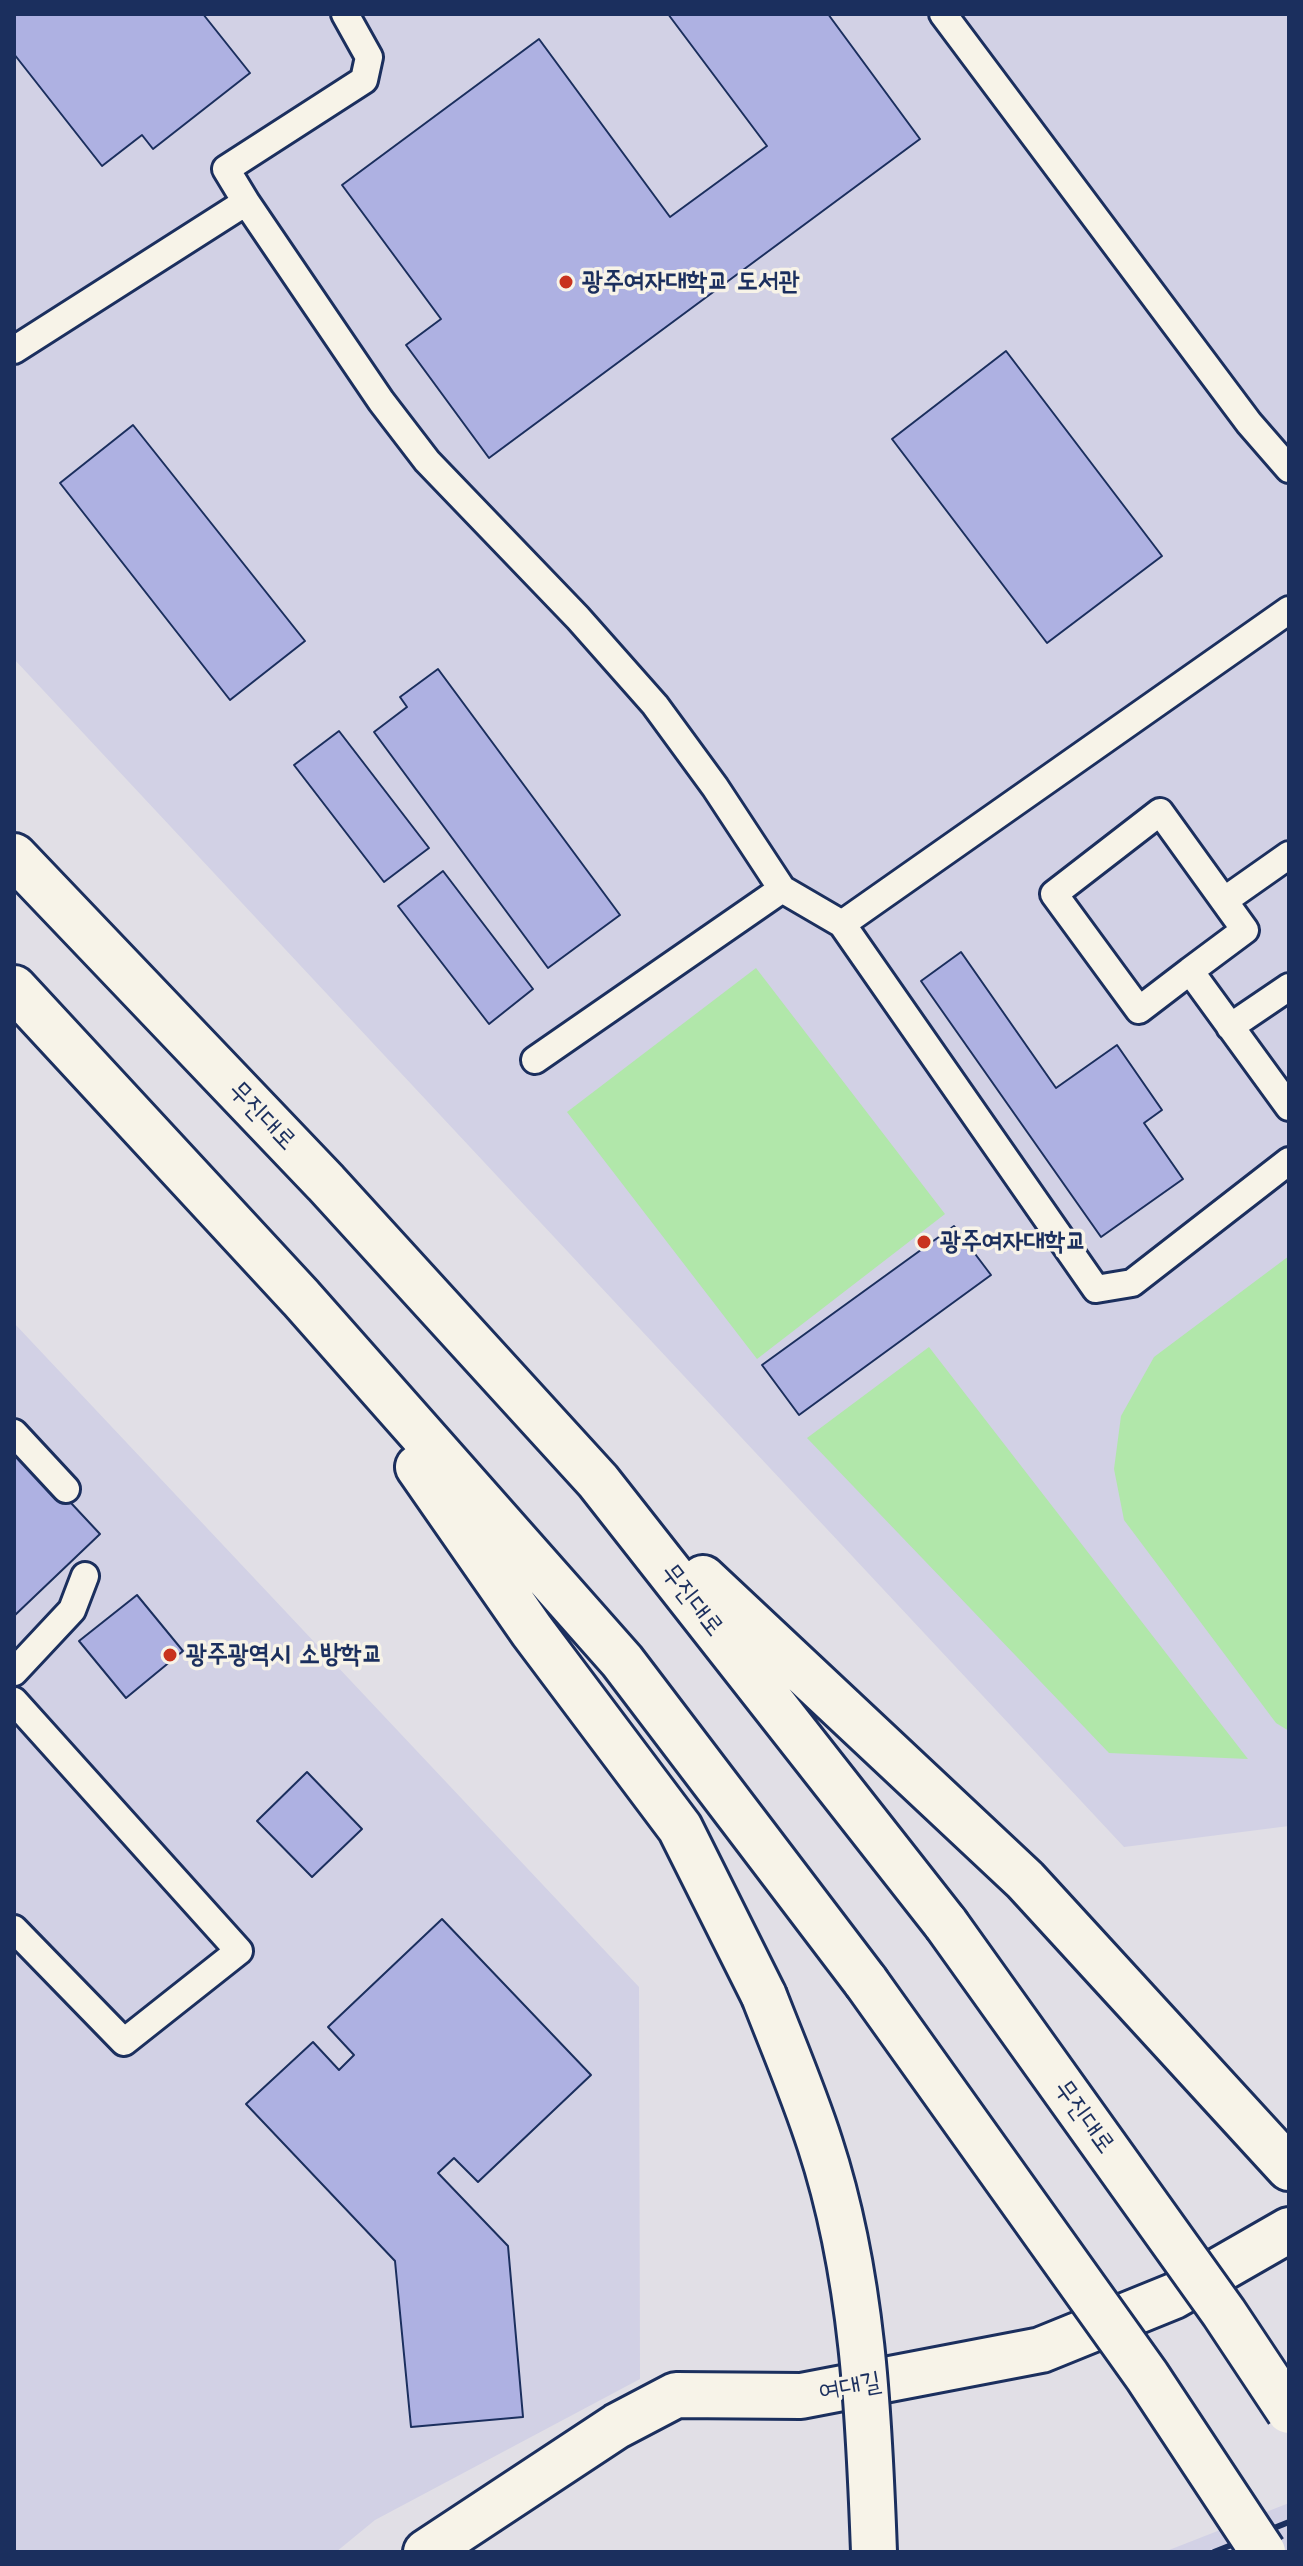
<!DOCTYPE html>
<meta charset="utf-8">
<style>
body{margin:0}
#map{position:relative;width:1303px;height:2566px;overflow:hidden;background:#e1dfe6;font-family:"Playpen Sans",sans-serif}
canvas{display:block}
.frame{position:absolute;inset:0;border:16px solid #1b2f5e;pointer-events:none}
</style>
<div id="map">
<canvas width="1303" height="2566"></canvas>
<div class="frame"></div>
</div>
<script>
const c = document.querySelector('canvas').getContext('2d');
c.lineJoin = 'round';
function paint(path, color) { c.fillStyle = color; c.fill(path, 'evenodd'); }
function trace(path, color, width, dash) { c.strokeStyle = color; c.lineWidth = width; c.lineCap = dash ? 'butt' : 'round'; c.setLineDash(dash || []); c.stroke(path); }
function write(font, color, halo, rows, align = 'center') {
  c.font = font + ' "Playpen Sans","Poor Story",sans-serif'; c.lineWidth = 7; c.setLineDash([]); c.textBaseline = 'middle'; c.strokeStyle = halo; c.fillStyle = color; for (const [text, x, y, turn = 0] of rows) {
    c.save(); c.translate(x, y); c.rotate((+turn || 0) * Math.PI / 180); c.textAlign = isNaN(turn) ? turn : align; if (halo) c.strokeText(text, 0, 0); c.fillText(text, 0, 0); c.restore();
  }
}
const built = new Path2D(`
 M 14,14 L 1289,14 L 1289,1826 L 1124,1847 L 14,659 Z
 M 14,1323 L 639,1987 L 640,2379 L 375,2520 L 336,2552 L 14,2552 Z
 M 1289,2503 L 1289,2552 L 1164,2552 Z`);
const green = new Path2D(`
 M 756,968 L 945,1214 L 757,1359 L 567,1112 Z
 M 1289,1256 L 1289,1731 L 1276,1723 L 1124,1520 L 1114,1469 L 1121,1416 L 1154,1357 Z
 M 929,1347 L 1248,1759 L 1109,1753 L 807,1438 Z`);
const building = new Path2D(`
 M 14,14 L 203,14 L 250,73 L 153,149 L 142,135 L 102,166 L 14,54 Z
 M 668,14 L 828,14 L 920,139 L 489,458 L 406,345 L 441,319 L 342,185 L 539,39 L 670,217 L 767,146 Z
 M 1006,351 L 1162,556 L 1047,643 L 892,439 Z
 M 133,425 L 305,641 L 230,700 L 60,483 Z
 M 438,669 L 620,915 L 548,968 L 374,732 L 407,707 L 400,697 Z
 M 339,731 L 429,848 L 384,882 L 294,765 Z
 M 443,871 L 533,989 L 489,1024 L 398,906 Z
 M 961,952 L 1056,1088 L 1117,1045 L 1162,1110 L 1144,1123 L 1183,1179 L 1101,1237 L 921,981 Z
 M 954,1226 L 991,1275 L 799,1415 L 762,1365 Z
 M 14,1442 L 100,1534 L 14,1616 Z
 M 137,1595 L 183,1651 L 126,1698 L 79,1641 Z
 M 307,1772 L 362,1829 L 312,1877 L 257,1821 Z
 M 442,1919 L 591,2075 L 478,2182 L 454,2158 L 438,2173 L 508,2246 L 523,2417 L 411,2427 L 395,2261 L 246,2104 L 313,2042 L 339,2070 L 354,2055 L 328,2027 Z`);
const lane = new Path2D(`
 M 943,14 L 1249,423 L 1289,469
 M 246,202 L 226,169 L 364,80 L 369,57 L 345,14
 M 14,350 L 246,202 L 381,401 L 427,461 L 578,618 L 655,705 L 715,787 L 782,889 L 842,924 L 1096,1289 L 1132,1283 L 1289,1161
 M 1225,900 L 1289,855
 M 842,924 L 1289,610
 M 1190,971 L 1139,1010 L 1054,894 L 1160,812 L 1245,930 L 1190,971 L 1289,1107
 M 1230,1027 L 1289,987
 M 535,1060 L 782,889
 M 14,1433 L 66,1489
 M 14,1672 L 72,1610 L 85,1576
 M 14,1701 L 239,1951 L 124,2042 L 14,1929`);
const street = new Path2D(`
 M 426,2552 L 617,2426 L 676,2395 L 801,2396 L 1041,2350 L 1174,2296 L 1289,2230`);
const highway = new Path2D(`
 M 14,856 L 326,1183 L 598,1481 L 946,1924
 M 14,988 L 301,1298 L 622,1661 L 866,1982
 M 418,1467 L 532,1631 L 680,1828 L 764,1996
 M 703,1578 L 1025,1880 L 1289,2168`);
const rail = new Path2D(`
 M 1214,2552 L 1289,2522`);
const highwayBridge = new Path2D(`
 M 946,1924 L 1224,2313 L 1289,2411
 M 866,1982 L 1147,2376 L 1263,2552
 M 764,1996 C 783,2045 804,2094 820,2144 C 863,2275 869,2415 874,2552`);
const markers = [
 [566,282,8,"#c8321e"],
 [924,1242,8,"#c8321e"],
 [170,1655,8,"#c8321e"]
];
const poiNames = [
 ["광주여자대학교 도서관",582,282],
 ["광주여자대학교",940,1242],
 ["광주광역시 소방학교",186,1655]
];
const streetNames = [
 ["무진대로",262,1116,46],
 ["무진대로",692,1600,52],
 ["무진대로",1084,2117,54],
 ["여대길",850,2387,-10]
];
paint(built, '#d2d1e5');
paint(green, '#b1e7aa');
paint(building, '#aeb1e2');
trace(building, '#1b2f5e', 2);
trace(lane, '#1b2f5e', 32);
trace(street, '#1b2f5e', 50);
trace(highway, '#1b2f5e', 50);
trace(lane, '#f7f3e8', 26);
trace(street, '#f7f3e8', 44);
trace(highway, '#f7f3e8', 44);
trace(rail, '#1b2f5e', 6);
trace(highwayBridge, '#1b2f5e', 50, []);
trace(highwayBridge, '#f7f3e8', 44);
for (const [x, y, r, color] of markers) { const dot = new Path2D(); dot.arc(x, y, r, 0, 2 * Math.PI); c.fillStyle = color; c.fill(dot); trace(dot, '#f7f3e8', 3); }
write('bold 26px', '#1b2f5e', '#f7f3e8', poiNames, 'left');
write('26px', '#1b2f5e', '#f7f3e8', streetNames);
</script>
